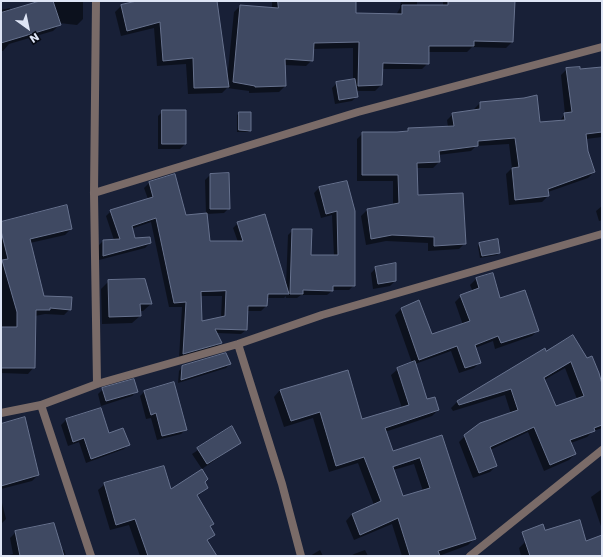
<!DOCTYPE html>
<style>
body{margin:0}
#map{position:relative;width:603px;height:557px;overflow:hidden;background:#182037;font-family:Poppins,sans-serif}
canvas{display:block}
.frame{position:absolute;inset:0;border:2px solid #dee5f5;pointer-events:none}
.north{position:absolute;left:8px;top:8px;width:40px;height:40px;-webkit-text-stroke:3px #070b15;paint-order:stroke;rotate:147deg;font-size:11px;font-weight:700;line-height:16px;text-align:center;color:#dee5f5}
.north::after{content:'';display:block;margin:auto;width:14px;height:18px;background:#dee5f5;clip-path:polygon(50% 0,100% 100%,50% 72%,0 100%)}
</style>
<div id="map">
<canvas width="603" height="557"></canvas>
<div class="frame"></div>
<div class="north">N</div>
</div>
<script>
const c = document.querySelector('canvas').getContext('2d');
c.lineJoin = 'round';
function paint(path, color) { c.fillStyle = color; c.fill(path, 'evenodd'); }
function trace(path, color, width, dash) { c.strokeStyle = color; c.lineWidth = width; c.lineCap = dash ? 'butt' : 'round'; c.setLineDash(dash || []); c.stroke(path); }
const shadow = new Path2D(`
 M 44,1 L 83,1 L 83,19 L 77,25 L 59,23 L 59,25 L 53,31 L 9,44 L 3,51 L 1,51 L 1,10 L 10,8 L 10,12 Z
 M 141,1 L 216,1 L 227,80 L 234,12 L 240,6 L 272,8 L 272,1 L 355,1 L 355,14 L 396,15 L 400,8 L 401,1 L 417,1 L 417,6 L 443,6 L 443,1 L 514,1 L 512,42 L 506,48 L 472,47 L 467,52 L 428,52 L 428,63 L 422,69 L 382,69 L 381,85 L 375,91 L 356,91 L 357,96 L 352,101 L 335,104 L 332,88 L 337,83 L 353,80 L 353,48 L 312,49 L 312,60 L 306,66 L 284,65 L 285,86 L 279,92 L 249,93 L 249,91 L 227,88 L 222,93 L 188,94 L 186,64 L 157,66 L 154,28 L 121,36 L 115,12 L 121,6 Z
 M 602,68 L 602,137 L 586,139 L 587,151 L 594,172 L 588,178 L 548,192 L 548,196 L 542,202 L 509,205 L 506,174 L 512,168 L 509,144 L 476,146 L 471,151 L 438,155 L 439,162 L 433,168 L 416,168 L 417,196 L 465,243 L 459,249 L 428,251 L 428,243 L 386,241 L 366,245 L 361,216 L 367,210 L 393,205 L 393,181 L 357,181 L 357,139 L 363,133 L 405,132 L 409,129 L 448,127 L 447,120 L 453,114 L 475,111 L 474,109 L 480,103 L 539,123 L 559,122 L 565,114 L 561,75 L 567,69 Z
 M 163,111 L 185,144 L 180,149 L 158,149 L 158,116 Z
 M 240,113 L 250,130 L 248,132 L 237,132 L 237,115 Z
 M 228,174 L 229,208 L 224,213 L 206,214 L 209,242 L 238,242 L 233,228 L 238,223 L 286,285 L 288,235 L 293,230 L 310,256 L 334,256 L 332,215 L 321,218 L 314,193 L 319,188 L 346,182 L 354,285 L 349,290 L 333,290 L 327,295 L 301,295 L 297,298 L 286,298 L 286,296 L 284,298 L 266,298 L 266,306 L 261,311 L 247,311 L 246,330 L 241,334 L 216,333 L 221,343 L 216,347 L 179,358 L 182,307 L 169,307 L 151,222 L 131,229 L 134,239 L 150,243 L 145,248 L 99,260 L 98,246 L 103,241 L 114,240 L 106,216 L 111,211 L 148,199 L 144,188 L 149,183 L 185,216 L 206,214 L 205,180 L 210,175 ZM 200,296 L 222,296 L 221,318 L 201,322 Z
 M 602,206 L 602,220 L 599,221 L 596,211 Z
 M 1,223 L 71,229 L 65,235 L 30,243 L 43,297 L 70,309 L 64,315 L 45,314 L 35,316 L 34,367 L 28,374 L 1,373 Z
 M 480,244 L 499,253 L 497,255 L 480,258 L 478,246 Z
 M 376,268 L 395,281 L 390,286 L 373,289 L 371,273 Z
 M 492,274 L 499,300 L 538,330 L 532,336 L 495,349 L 493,341 L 475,348 L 480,362 L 474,368 L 459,373 L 451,351 L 415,364 L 426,400 L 438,410 L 432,416 L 385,432 L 392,453 L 442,436 L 475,538 L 468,545 L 439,556 L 402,556 L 392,524 L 354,540 L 346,521 L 352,514 L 374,505 L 358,463 L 329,472 L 313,418 L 284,427 L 274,397 L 280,390 L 361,421 L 402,408 L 391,375 L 398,369 L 412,363 L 395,315 L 401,309 L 418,301 L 431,336 L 463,325 L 455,302 L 461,296 L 473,292 L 470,285 L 476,279 ZM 414,464 L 423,491 L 403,497 L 393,470 Z
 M 109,281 L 151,304 L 143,311 L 140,311 L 140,316 L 132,323 L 102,324 L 101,289 Z
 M 572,336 L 602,388 L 602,428 L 593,431 L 587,437 L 571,443 L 575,454 L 569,460 L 544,471 L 528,432 L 490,450 L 496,466 L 490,472 L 473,478 L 459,442 L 465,436 L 511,414 L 505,395 L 453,411 L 451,408 L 457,402 L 545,349 L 545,352 ZM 565,368 L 577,399 L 556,408 L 544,380 Z
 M 230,364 L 226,368 L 178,383 L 179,371 L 183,366 Z
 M 103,389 L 137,391 L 132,396 L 101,406 L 98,394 Z
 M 145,391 L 186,429 L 181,434 L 157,440 L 151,418 L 146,419 L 140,396 Z
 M 66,420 L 109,434 L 129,444 L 124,449 L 86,463 L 79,442 L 68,446 L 61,425 Z
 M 1,425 L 38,475 L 32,481 L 1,489 Z
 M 232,428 L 240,443 L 202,469 L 192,454 Z
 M 204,483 L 207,488 L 196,497 L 212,524 L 209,527 L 214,535 L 207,541 L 216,556 L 140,556 L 129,525 L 110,530 L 98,490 L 105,484 L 170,491 Z
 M 602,489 L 602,529 L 591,497 Z
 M 1,499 L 6,519 L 1,524 Z
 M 530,530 L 544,531 L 585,542 L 602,536 L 602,556 L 521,556 L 519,548 L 525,542 L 523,537 Z
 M 16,532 L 61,550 L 64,550 L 66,556 L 6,556 L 13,554 L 10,538 Z
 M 320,550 L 323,556 L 310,556 Z
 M 365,550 L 368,556 L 351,556 L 354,554 Z`);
const building = new Path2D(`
 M 40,1 L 53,1 L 61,25 L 1,43 L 1,13 Z
 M 137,1 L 217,1 L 229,87 L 194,88 L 193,58 L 163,61 L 160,22 L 127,31 L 121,5 Z
 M 278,1 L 356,1 L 356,13 L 402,14 L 402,5 L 448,5 L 448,1 L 515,1 L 513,42 L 474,41 L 474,46 L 429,46 L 429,64 L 383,63 L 382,85 L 358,86 L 359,42 L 314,43 L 313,61 L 285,59 L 286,86 L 255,87 L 255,86 L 233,82 L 240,5 L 278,8 Z
 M 580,67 L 580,69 L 602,67 L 602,132 L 586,134 L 588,151 L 595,172 L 548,189 L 549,196 L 515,200 L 512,168 L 519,167 L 515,138 L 478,141 L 478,146 L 439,151 L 440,162 L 417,163 L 418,195 L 463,193 L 466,244 L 434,246 L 434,237 L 392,235 L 371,239 L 367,209 L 399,203 L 398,175 L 362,175 L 362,132 L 397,132 L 408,131 L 408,128 L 454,126 L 452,113 L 480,109 L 480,102 L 524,98 L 537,95 L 540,122 L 565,120 L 564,113 L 572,112 L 566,68 Z
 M 355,79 L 358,97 L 339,100 L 336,82 Z
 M 162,110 L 186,110 L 186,144 L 162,144 Z
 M 239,112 L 251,112 L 251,131 L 239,130 Z
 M 229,173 L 230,209 L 210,209 L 210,174 Z
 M 175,174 L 186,215 L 207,213 L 210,241 L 243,241 L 237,222 L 265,214 L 289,294 L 268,294 L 267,306 L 248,306 L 247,330 L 215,329 L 222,343 L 183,354 L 186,302 L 174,303 L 156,218 L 132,226 L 135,238 L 150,237 L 151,243 L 103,256 L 103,240 L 120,239 L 110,210 L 153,197 L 149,182 ZM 226,291 L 225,316 L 202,321 L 201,292 Z
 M 347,181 L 355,211 L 355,286 L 333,286 L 333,291 L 303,290 L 303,294 L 290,294 L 292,229 L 312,229 L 311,255 L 338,255 L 337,211 L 326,214 L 319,187 Z
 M 67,205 L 72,229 L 30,239 L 44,296 L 72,297 L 71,310 L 50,308 L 50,310 L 36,310 L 35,368 L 1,368 L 1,327 L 17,327 L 17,312 L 2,260 L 8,259 L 1,231 L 1,222 Z
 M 498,239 L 500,253 L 482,256 L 479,243 Z
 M 396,263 L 396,281 L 378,284 L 375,267 Z
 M 493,273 L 500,298 L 525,290 L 539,331 L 501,343 L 498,336 L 475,345 L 481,363 L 465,368 L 457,346 L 419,360 L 401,308 L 419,300 L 432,334 L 470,321 L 460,295 L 479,288 L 476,278 Z
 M 145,279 L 152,304 L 140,304 L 141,316 L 109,317 L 108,280 Z
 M 573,335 L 587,358 L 592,356 L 599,373 L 602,384 L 602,425 L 594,428 L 595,431 L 570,440 L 576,454 L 550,465 L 534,427 L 490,447 L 497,466 L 479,473 L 464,435 L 480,423 L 518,410 L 511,389 L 459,405 L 457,401 L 545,348 L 546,351 ZM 571,362 L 584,396 L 556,406 L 544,378 Z
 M 226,353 L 231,364 L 181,380 L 182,366 Z
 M 415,361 L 427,399 L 435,397 L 439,410 L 385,428 L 393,451 L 442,435 L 476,539 L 438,551 L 440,556 L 410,556 L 398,518 L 360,535 L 352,514 L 381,501 L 364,457 L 336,466 L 320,412 L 291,421 L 280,390 L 348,370 L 362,419 L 409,405 L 397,368 ZM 420,458 L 430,488 L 403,496 L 393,467 Z
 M 134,379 L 138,392 L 106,401 L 102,388 Z
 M 174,382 L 187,430 L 162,436 L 156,413 L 151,415 L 144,391 Z
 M 101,408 L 109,433 L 123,428 L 130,445 L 91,459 L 84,438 L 73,442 L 66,419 Z
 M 25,417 L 39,475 L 1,486 L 1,424 Z
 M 232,426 L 241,443 L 207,464 L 197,448 Z
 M 164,466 L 171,489 L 202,469 L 208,479 L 205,482 L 208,488 L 197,495 L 214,524 L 210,526 L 215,535 L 207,540 L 217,556 L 148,556 L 135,519 L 116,525 L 104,483 Z
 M 580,520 L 586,541 L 602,535 L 602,556 L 530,556 L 522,532 L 543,524 L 545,530 Z
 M 54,523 L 64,556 L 20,556 L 15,531 Z`);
const street = new Path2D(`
 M 96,1 L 94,193 L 97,384
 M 94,193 L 358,112 L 602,47
 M 238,344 L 282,484 L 301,556
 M 41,405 L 91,556
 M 1,413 L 41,405 L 97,384 L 238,344 L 322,315 L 602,234
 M 470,556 L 602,450`);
paint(shadow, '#0007');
paint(building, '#3f4962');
trace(building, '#67728e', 1);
trace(street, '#7a6b68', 8);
</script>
